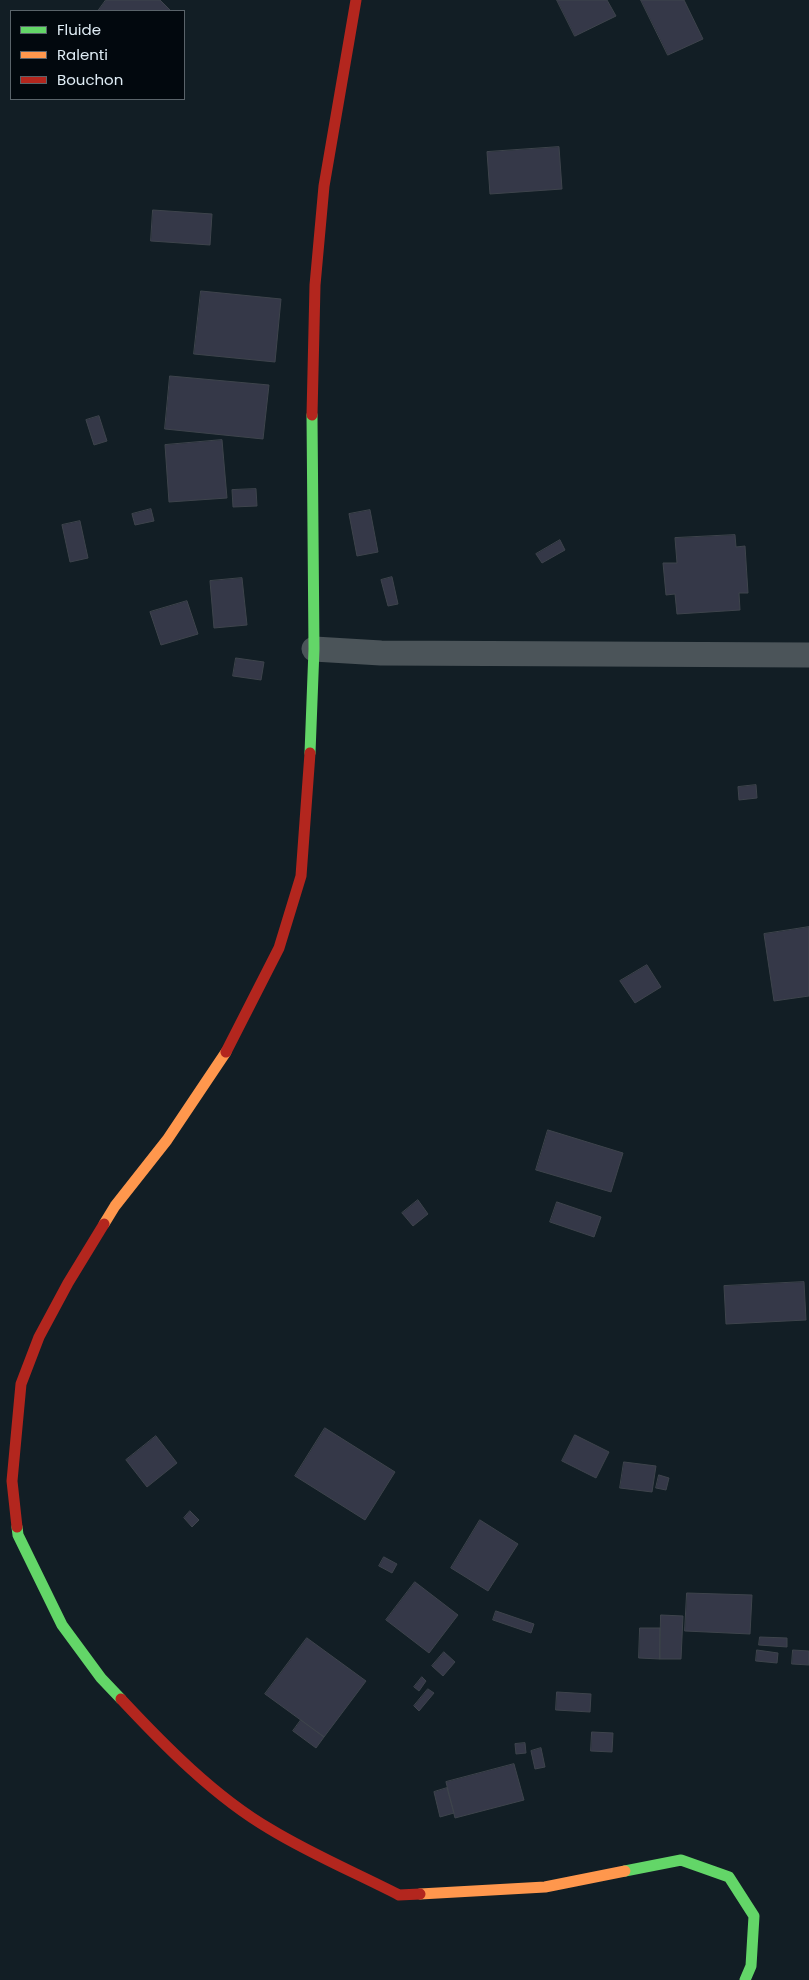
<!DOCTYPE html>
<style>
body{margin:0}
#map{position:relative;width:809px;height:1980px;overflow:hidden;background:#121e25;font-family:Poppins,sans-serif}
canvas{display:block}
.legend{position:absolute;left:10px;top:10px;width:175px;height:90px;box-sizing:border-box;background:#02080e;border:1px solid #5a636a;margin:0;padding:6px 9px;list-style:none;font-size:15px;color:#dfecf5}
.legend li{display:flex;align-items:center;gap:10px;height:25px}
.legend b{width:25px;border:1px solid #5a636a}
</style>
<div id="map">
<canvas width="809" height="1980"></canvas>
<ul class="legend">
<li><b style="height:6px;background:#63d668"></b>Fluide</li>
<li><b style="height:6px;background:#ff974d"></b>Ralenti</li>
<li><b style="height:6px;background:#b3261e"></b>Bouchon</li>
</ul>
</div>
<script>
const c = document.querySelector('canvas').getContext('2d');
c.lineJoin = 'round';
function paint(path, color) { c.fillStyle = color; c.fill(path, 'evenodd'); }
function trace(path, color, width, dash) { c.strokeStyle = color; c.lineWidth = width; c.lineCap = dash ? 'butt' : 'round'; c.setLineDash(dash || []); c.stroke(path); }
const building = new Path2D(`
 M 106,0 L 160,0 L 171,11 L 98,11 Z
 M 557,0 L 607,0 L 616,16 L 575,36 Z
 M 641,0 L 684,0 L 703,39 L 668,55 Z
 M 559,147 L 562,189 L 490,194 L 487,152 Z
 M 153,210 L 212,214 L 210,245 L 151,241 Z
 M 201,291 L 281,299 L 275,362 L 194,354 Z
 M 170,376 L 269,385 L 263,439 L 165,429 Z
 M 99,416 L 107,441 L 94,445 L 86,420 Z
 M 222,440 L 227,498 L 169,502 L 165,445 Z
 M 256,489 L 257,506 L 233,507 L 232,490 Z
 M 151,509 L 154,521 L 135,525 L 132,514 Z
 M 370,510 L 378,552 L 357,556 L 349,514 Z
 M 80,521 L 88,558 L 70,562 L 62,525 Z
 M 735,535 L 736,547 L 745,546 L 748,593 L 739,593 L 740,610 L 677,614 L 675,594 L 666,595 L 663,563 L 677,563 L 675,538 Z
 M 560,540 L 565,550 L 542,563 L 536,554 Z
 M 392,577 L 398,604 L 388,606 L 381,580 Z
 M 242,578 L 247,625 L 214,628 L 210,581 Z
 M 187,601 L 198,634 L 161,645 L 150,612 Z
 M 236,658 L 264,662 L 261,680 L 233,676 Z
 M 756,785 L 757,798 L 739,800 L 738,787 Z
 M 809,927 L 809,996 L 774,1001 L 764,934 Z
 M 647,965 L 661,987 L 635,1003 L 620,981 Z
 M 548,1130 L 623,1153 L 611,1192 L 536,1170 Z
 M 418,1200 L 428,1214 L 413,1226 L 402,1213 Z
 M 557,1202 L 601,1217 L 594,1237 L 550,1222 Z
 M 804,1282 L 806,1320 L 726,1324 L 724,1286 Z
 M 325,1428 L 395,1472 L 365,1520 L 295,1476 Z
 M 575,1435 L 609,1452 L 596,1478 L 562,1461 Z
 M 156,1436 L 177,1463 L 147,1487 L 126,1460 Z
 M 624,1462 L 656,1466 L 652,1492 L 620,1488 Z
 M 659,1475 L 669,1478 L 666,1490 L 656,1488 Z
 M 190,1511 L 199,1520 L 192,1527 L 184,1518 Z
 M 480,1520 L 518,1544 L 488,1591 L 451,1568 Z
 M 384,1557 L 397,1564 L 392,1573 L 379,1566 Z
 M 415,1582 L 458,1615 L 429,1653 L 386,1620 Z
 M 687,1593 L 752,1595 L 750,1634 L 685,1631 Z
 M 496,1611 L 534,1624 L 531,1633 L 493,1620 Z
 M 661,1615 L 683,1616 L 681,1659 L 660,1659 Z
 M 640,1628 L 660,1628 L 660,1659 L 639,1658 Z
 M 760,1637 L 787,1638 L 787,1647 L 759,1645 Z
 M 307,1638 L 366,1681 L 324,1737 L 265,1694 Z
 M 757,1650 L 778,1653 L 777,1663 L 756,1661 Z
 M 793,1650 L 809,1651 L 809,1665 L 792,1664 Z
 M 444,1652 L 455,1662 L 443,1676 L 432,1666 Z
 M 422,1677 L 426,1681 L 419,1691 L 414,1687 Z
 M 428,1689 L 434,1693 L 419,1711 L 414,1706 Z
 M 557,1692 L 591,1694 L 590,1712 L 556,1710 Z
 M 301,1720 L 324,1737 L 316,1748 L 293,1731 Z
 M 592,1732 L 613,1733 L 612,1752 L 591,1751 Z
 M 525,1743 L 526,1753 L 516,1754 L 515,1744 Z
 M 541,1748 L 545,1767 L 535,1769 L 531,1751 Z
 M 514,1764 L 524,1800 L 455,1818 L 446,1782 Z
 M 447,1788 L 454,1813 L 440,1817 L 434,1792 Z`);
const street = new Path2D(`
 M 314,649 L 381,653 L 809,655`);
const fast = new Path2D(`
 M 310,753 L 314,649 L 312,415
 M 17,1527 L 18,1535 L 62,1625 L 101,1678 L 121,1699
 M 625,1871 L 681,1860 L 729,1877 L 754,1916 L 751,1966 L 745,1980`);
const slow = new Path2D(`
 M 104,1224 L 115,1206 L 167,1140 L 226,1052
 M 420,1894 L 545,1887 L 625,1871`);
const jam = new Path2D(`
 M 312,415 L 315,285 L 324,186 L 356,0
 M 226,1052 L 279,948 L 301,876 L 310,753
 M 17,1527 L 12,1481 L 21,1384 L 39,1337 L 68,1283 L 104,1224
 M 121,1699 C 164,1745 215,1797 270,1829 C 311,1854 356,1873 399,1895 L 420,1894`);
paint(building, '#353848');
trace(building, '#3e444c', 1);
trace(street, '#4b5459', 25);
trace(fast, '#63d668', 11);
trace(slow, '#ff974d', 11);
trace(jam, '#b3261e', 11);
</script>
